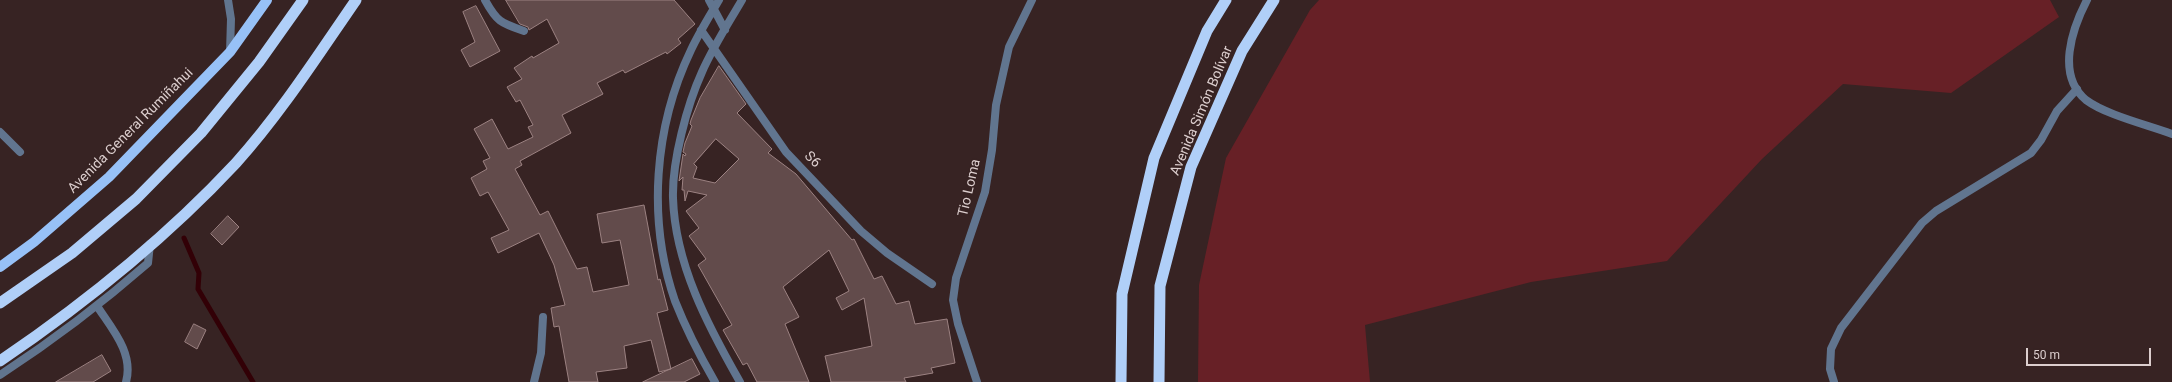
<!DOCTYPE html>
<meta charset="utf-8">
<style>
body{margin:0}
#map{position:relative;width:2172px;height:382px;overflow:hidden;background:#372323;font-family:Roboto,sans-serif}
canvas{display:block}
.scale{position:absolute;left:2026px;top:348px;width:125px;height:18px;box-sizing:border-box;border:2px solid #dccece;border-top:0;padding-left:5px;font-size:12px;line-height:14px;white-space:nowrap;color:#dccece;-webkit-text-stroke:3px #372323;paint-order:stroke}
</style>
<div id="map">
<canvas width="2172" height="382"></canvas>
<div class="scale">50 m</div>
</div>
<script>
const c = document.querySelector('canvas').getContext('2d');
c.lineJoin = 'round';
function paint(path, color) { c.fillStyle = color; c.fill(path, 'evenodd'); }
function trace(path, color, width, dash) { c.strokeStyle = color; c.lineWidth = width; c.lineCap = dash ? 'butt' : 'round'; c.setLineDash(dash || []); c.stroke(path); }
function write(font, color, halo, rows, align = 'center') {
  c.font = font + ' Roboto,sans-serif'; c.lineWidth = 3; c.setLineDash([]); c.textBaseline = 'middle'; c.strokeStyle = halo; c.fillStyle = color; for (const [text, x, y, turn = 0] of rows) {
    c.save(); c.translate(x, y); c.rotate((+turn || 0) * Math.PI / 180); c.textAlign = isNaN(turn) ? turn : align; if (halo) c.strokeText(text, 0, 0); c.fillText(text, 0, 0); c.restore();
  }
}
const green = new Path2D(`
 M 1319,0 L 2050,0 L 2059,17 L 1951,93 L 1843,84 L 1762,159 L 1667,261 L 1531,282 L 1365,325 L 1370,382 L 1198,382 L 1199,285 L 1226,158 L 1310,10 Z`);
const stream = new Path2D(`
 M 184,238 L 199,273 L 198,289 L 253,382`);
const building = new Path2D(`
 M 506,0 L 674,0 L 695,24 L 678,39 L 681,43 L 667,54 L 666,52 L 625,73 L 623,70 L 597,83 L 603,94 L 562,115 L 571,133 L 520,161 L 522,165 L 515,169 L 540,215 L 548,211 L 577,269 L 587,267 L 593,292 L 629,285 L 620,240 L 602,243 L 597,214 L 644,205 L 658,280 L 660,279 L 668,310 L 657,313 L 671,369 L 659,372 L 651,340 L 624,346 L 627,368 L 596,372 L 598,382 L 569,382 L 559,326 L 554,327 L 551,308 L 565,305 L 554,265 L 539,233 L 498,253 L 491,238 L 509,230 L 488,192 L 480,196 L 471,178 L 487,169 L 483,161 L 490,158 L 474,129 L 492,119 L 508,149 L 533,137 L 528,127 L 533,125 L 520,100 L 516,102 L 507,87 L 522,79 L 514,68 L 532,56 L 533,58 L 559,43 L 547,19 L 529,30 L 528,27 L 520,24 Z
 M 476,6 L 500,51 L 470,67 L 461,50 L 475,42 L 463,12 Z
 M 719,66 L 746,104 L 737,113 L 772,149 L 768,153 L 796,174 L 852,240 L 854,239 L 874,279 L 882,276 L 896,304 L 909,301 L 915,324 L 947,319 L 955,363 L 931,368 L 933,373 L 904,378 L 906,382 L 831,382 L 825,356 L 872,346 L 864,298 L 842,310 L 836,298 L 849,291 L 829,250 L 783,287 L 799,317 L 785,324 L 809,382 L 757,382 L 747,363 L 743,365 L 723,330 L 732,325 L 698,265 L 706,259 L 689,236 L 699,228 L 686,211 L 707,195 L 688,191 L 685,201 L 684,190 L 682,190 L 683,177 L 679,181 L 683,154 L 685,156 L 686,154 L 683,152 L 685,143 L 692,126 L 690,124 L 691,120 L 700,98 ZM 716,139 L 739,159 L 715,183 L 693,178 L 697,167 L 694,164 Z
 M 228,216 L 239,227 L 222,245 L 211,234 Z
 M 194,324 L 206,330 L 197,349 L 185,342 Z
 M 102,355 L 111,371 L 93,382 L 56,382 Z
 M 692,359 L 700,374 L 684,382 L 643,382 Z`);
const service = new Path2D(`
 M 485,0 C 497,22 501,23 524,31
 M 97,306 C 112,329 134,353 126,382
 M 0,375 C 52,341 101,304 148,263 L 150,244
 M 534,382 L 541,353 L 543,317
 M 1834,382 L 1830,369 L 1831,349 L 1841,328 L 1922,223 L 1936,211 L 2031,153 L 2041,140 L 2057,111 L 2077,89`);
const minor = new Path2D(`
 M 709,0 L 725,30
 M 2087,0 C 2072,29 2056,75 2086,100 C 2106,115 2148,125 2172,134
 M 701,30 L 786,152 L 861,231 L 887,253 L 932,284
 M 0,132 L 20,152
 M 715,382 C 700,356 686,329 675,301 C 647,220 654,127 691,50 C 699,33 709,17 719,0
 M 740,382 C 708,326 675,264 673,198 C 672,161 687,105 702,72 C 713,47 728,24 742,0
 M 977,382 L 958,324 L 953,300 L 956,278 L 985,192 L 992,150 L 996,105 L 1009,47 L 1032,0`);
const tertiary = new Path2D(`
 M 228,0 L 231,19 L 230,52`);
const primary = new Path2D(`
 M 0,267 L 34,242 L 109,177 L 230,52 L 267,0`);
const trunk = new Path2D(`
 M 0,303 L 72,253 L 136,199 L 201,133 L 259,62 L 303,0
 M 0,361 C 84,304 166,238 236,163 C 281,113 318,55 356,0
 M 1121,382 L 1122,294 L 1154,158 L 1207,31 L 1226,0
 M 1159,382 L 1160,286 L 1191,167 L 1242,51 L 1274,0`);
const streetNames = [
 ["Avenida Simón Bolívar",1202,111,-67],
 ["Avenida General Rumiñahui",131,131,-45],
 ["S6",812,160,46],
 ["Tio Loma",970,188,-77]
];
paint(green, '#672026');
trace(stream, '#320006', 5);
paint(building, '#624b4b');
trace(building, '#9c8282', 1);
trace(service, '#61758f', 8);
trace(minor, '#61758f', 8);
trace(tertiary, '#61758f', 8);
trace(primary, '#97c1f7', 10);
trace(trunk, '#b0cff8', 11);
write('14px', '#dccece', '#372323', streetNames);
</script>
